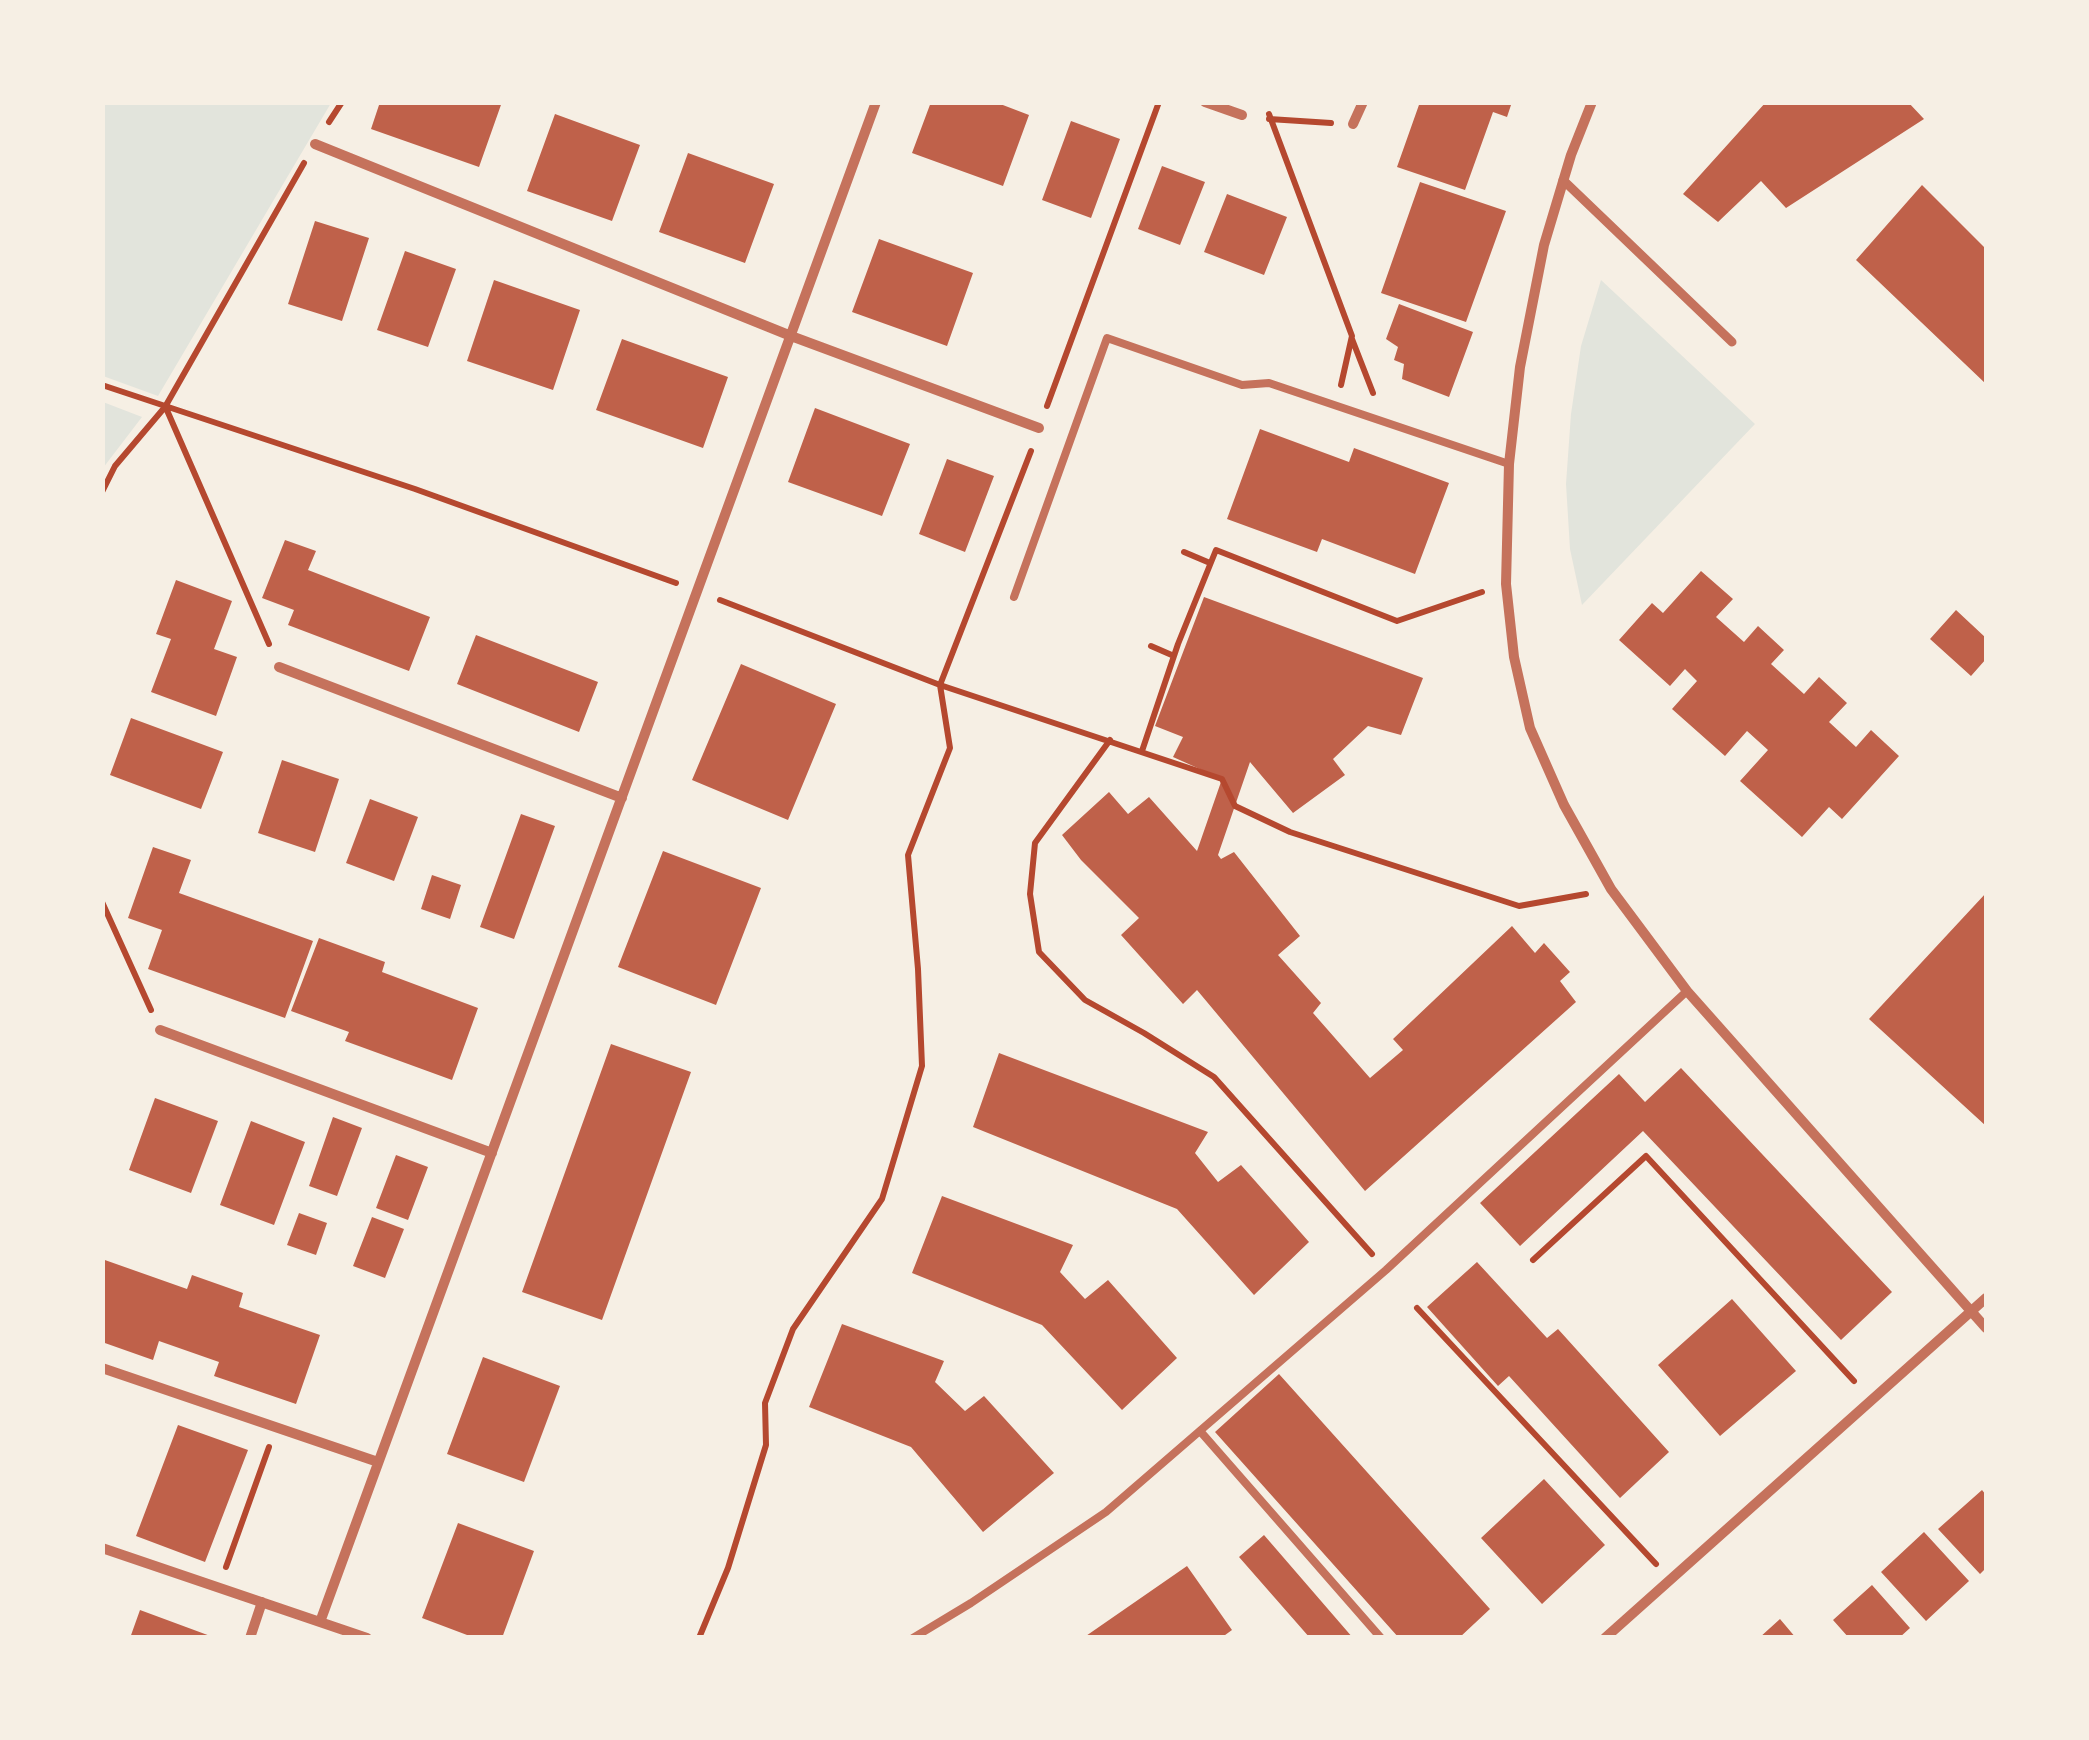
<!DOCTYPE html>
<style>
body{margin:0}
#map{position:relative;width:2089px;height:1740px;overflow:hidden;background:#f6efe4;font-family:"DejaVu Sans",sans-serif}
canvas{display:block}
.frame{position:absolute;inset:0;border:105px solid #f6efe4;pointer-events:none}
</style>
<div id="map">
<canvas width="2089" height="1740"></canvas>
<div class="frame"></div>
</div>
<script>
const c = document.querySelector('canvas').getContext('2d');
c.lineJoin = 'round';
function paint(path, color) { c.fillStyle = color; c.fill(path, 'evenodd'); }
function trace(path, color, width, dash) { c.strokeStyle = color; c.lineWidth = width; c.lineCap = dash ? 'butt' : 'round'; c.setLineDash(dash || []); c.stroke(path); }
const green = new Path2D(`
 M 103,102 L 331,103 L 158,396 L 103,376 Z
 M 1601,280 L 1755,424 L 1582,605 L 1570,549 L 1566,484 L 1571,414 L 1581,346 Z
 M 103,402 L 142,417 L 103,468 L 102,402 Z`);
const building = new Path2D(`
 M 380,102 L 502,102 L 479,167 L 371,129 Z
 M 931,102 L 995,102 L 1029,115 L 1003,186 L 912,153 Z
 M 1420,102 L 1512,102 L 1507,117 L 1493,112 L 1465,190 L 1397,167 Z
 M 1766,102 L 1908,102 L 1924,119 L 1786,208 L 1761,181 L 1718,222 L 1683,194 Z
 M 555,114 L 640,145 L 612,221 L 527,191 Z
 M 1071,121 L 1120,139 L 1091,218 L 1042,200 Z
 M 688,153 L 774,184 L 745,263 L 659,232 Z
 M 1162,166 L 1205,182 L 1180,245 L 1138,229 Z
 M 1420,182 L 1506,211 L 1466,322 L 1381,293 Z
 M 1922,185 L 1986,249 L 1986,384 L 1856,260 Z
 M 1227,194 L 1287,217 L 1264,275 L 1204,252 Z
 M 315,221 L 369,238 L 342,321 L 288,304 Z
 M 879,239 L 973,273 L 947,346 L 852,312 Z
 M 405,251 L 456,269 L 428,347 L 377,330 Z
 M 494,280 L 580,310 L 553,390 L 467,361 Z
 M 1399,304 L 1473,332 L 1449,397 L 1402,379 L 1404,364 L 1394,360 L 1398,347 L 1386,339 Z
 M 622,339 L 728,377 L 703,448 L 596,410 Z
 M 815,408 L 910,444 L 882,516 L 788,482 Z
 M 1260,429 L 1349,462 L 1354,448 L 1449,483 L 1415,574 L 1322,539 L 1317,552 L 1227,519 Z
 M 947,459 L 994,476 L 965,552 L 919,534 Z
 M 285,540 L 316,551 L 308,570 L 430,617 L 409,671 L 288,625 L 294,610 L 262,598 Z
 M 1701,571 L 1733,599 L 1716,617 L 1744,642 L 1758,626 L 1784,650 L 1771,664 L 1804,694 L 1819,677 L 1847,703 L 1829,722 L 1856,747 L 1871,730 L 1899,756 L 1842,819 L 1829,807 L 1802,837 L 1740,781 L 1768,750 L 1747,731 L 1725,756 L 1672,709 L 1697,681 L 1685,669 L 1670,686 L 1619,640 L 1652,603 L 1663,613 Z
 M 176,580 L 232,601 L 214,649 L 237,657 L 216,716 L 151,692 L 171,639 L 156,634 Z
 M 1204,597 L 1423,678 L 1401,735 L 1368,726 L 1333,759 L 1345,775 L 1293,813 L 1250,762 L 1218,855 L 1221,859 L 1234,852 L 1300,936 L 1278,955 L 1321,1003 L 1313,1013 L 1370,1078 L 1403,1050 L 1393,1039 L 1512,926 L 1535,953 L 1544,943 L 1570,972 L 1560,981 L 1576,1002 L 1365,1191 L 1197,990 L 1183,1004 L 1121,935 L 1139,918 L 1081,860 L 1062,835 L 1109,792 L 1128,814 L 1149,797 L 1197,851 L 1222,779 L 1173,757 L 1183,737 L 1155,726 Z
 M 1956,610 L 1986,638 L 1986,659 L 1971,676 L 1930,639 Z
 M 476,635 L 598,682 L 579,732 L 457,684 Z
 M 741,664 L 836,704 L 788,820 L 692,780 Z
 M 131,718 L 223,752 L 201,809 L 110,775 Z
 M 282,760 L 339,779 L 315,852 L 258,833 Z
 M 370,799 L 418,817 L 394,881 L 346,863 Z
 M 521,814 L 555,826 L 514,939 L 480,927 Z
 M 153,847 L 191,860 L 179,893 L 313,941 L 285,1018 L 148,969 L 162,930 L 128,918 Z
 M 663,851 L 761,888 L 716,1005 L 618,967 Z
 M 432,875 L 461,885 L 450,919 L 421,909 Z
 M 1986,893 L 1986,1126 L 1869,1019 Z
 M 319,938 L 385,962 L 382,972 L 478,1008 L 452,1080 L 345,1041 L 349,1032 L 291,1011 Z
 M 611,1044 L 691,1072 L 602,1320 L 522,1292 Z
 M 999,1053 L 1208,1132 L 1195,1153 L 1218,1182 L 1241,1165 L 1309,1242 L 1254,1295 L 1177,1209 L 973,1127 Z
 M 1681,1068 L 1892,1292 L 1841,1340 L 1643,1131 L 1520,1246 L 1480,1203 L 1619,1074 L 1645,1102 Z
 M 155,1098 L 218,1121 L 191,1193 L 129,1170 Z
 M 333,1117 L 362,1128 L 337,1196 L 309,1186 Z
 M 251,1121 L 305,1142 L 274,1225 L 220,1205 Z
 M 396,1155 L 428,1167 L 408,1220 L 376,1208 Z
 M 942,1196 L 1073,1245 L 1060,1272 L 1085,1299 L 1108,1280 L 1177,1358 L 1122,1410 L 1042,1325 L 912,1273 Z
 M 299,1213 L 327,1223 L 316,1255 L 287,1245 Z
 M 372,1217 L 404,1229 L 385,1278 L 353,1266 Z
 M 102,1259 L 187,1289 L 192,1275 L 243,1293 L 239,1307 L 320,1335 L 296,1404 L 214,1376 L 219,1362 L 159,1341 L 153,1360 L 102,1342 Z
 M 1477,1262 L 1547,1338 L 1558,1329 L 1669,1452 L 1620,1498 L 1509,1376 L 1498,1386 L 1427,1307 Z
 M 1732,1299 L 1796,1371 L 1720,1436 L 1658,1365 Z
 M 842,1324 L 944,1361 L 935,1382 L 965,1411 L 984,1396 L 1054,1473 L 983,1532 L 911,1447 L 809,1407 Z
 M 483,1357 L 560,1386 L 524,1482 L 447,1454 Z
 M 1279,1374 L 1490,1609 L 1459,1638 L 1399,1638 L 1215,1432 Z
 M 178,1425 L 248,1450 L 205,1562 L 136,1536 Z
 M 1544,1479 L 1605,1545 L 1542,1604 L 1481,1538 Z
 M 1982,1490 L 1986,1495 L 1986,1568 L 1980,1574 L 1938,1529 Z
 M 458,1523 L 534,1551 L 502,1638 L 475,1638 L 422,1618 Z
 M 1924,1532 L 1969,1581 L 1926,1621 L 1881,1572 Z
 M 1264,1535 L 1353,1638 L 1310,1638 L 1239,1557 Z
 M 1187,1566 L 1232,1630 L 1221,1638 L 1083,1638 Z
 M 1872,1585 L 1910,1628 L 1899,1638 L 1849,1638 L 1833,1620 Z
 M 140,1610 L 213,1637 L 213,1638 L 130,1638 Z
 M 1780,1619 L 1796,1638 L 1759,1638 Z`);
const path = new Path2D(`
 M 1269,114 L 1352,336 L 1341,385
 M 1269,119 L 1331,123
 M 329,122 L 342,102
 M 1352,339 L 1373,393
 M 102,385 L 415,489 L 676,583
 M 1047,406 L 1159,102
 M 166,408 L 269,644
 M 102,492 L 115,466 L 165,407 L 304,163
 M 1184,552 L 1210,563
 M 720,600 L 940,685 L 1222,779 L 1235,806 L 1290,832 L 1519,906 L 1586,894
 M 1151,646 L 1174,656
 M 1110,740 L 1035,843 L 1030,894 L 1039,952 L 1085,1000 L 1144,1033 L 1214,1077 L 1372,1254
 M 1142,751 L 1178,644 L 1216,550 L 1397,621 L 1482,592
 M 102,902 L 151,1010
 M 1533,1260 L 1646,1156 L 1854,1381
 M 1417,1308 L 1656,1564
 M 226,1567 L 269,1447
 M 699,1638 L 728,1568 L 766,1445 L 765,1403 L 793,1329 L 882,1199 L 922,1066 L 918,969 L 908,855 L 950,748 L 940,685 L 1031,451`);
const service = new Path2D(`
 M 1014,597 L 1107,338 L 1242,385 L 1269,383 L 1509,464
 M 1200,1431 L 1381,1638
 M 913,1638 L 971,1603 L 1106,1512 L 1386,1270 L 1687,991`);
const pedestrian = new Path2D(`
 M 1563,180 L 1732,342`);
const minor = new Path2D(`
 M 1205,102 L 1242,115
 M 1592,102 L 1571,155 L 1544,245 L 1520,367 L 1509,464 L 1506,584 L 1514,657 L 1530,728 L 1564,805 L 1611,889 L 1687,991 L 1986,1328
 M 1353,124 L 1363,102
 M 315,144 L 791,336 L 1039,428
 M 279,667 L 622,798
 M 160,1030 L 492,1153
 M 102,1368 L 378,1462
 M 102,1548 L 367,1638
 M 320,1622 L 876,102
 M 250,1638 L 262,1602
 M 1605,1638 L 1986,1298`);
paint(green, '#e2e4dc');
paint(building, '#bf614a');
trace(path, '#b5482f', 6);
trace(service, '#c5725c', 8);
trace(pedestrian, '#c5725c', 9);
trace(minor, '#c5725c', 10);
</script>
